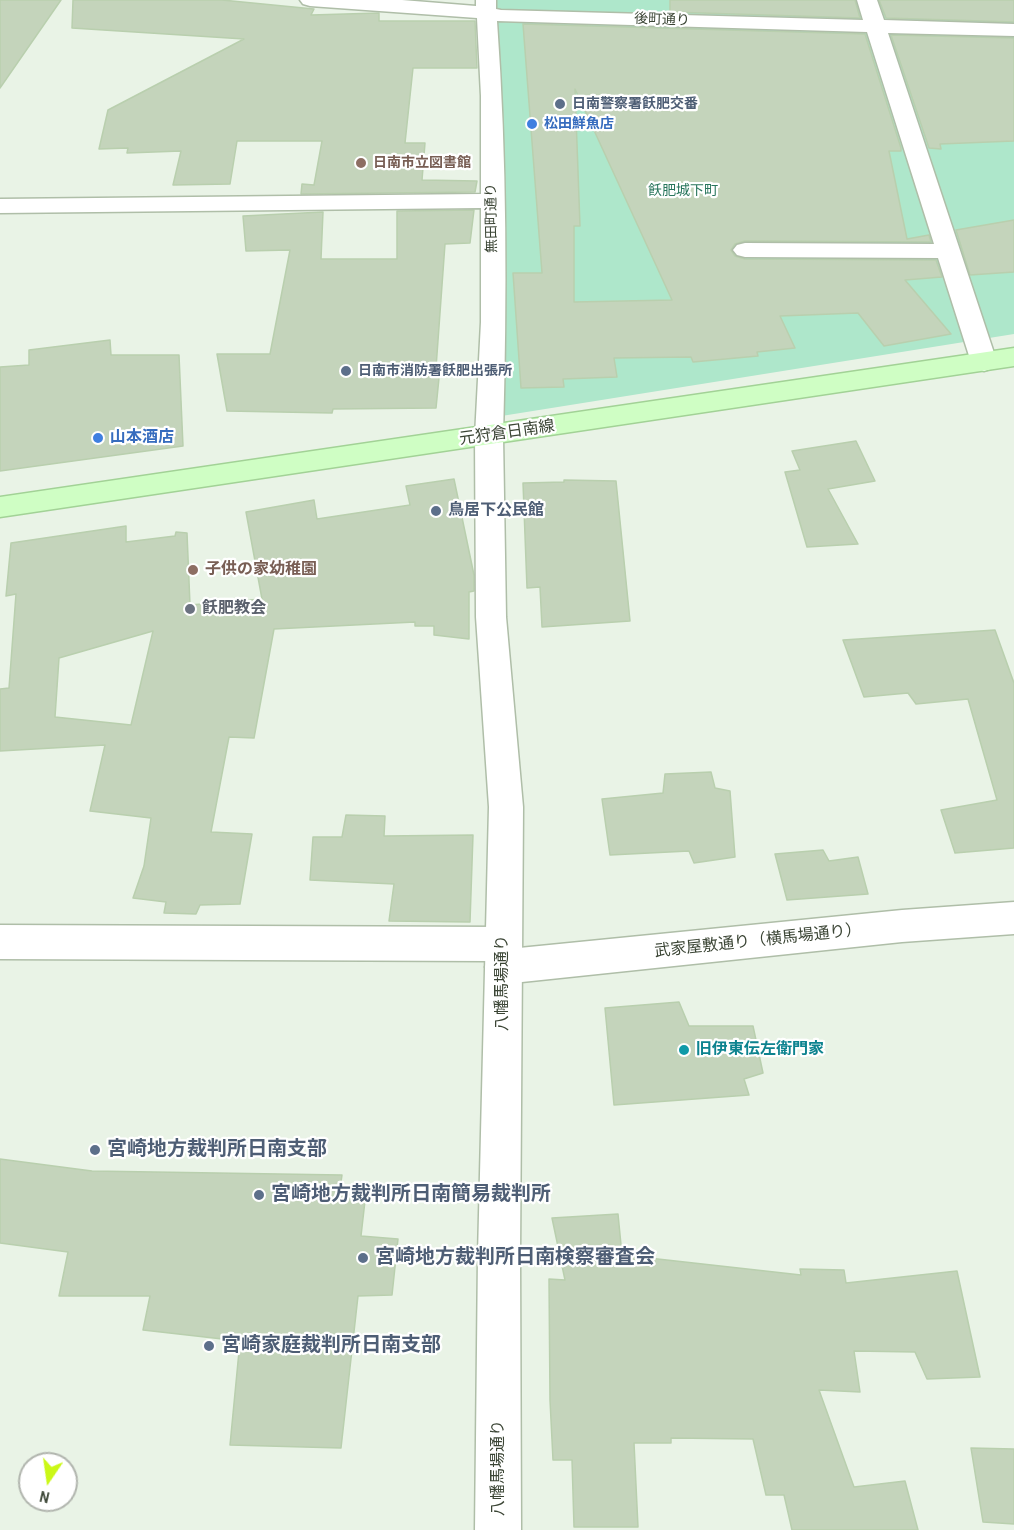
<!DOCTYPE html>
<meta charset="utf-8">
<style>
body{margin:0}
#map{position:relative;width:1014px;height:1530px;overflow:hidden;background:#e9f3e6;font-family:"Archivo Narrow",sans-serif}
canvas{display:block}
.north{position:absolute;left:18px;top:1452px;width:60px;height:60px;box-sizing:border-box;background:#fff;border:2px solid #b1b5ae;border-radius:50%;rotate:193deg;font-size:16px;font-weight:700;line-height:24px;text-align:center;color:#3b4535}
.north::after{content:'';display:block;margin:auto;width:21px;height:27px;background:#cbf817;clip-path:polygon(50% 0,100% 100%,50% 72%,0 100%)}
</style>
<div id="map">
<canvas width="1014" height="1530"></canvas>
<div class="north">N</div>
</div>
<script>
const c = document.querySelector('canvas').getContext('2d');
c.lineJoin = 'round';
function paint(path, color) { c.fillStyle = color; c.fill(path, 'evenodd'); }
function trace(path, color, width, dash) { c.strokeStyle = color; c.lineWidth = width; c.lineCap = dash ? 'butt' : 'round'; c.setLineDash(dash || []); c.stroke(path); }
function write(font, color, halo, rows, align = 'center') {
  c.font = font + ' "Archivo Narrow","Noto Sans JP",sans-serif'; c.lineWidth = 4.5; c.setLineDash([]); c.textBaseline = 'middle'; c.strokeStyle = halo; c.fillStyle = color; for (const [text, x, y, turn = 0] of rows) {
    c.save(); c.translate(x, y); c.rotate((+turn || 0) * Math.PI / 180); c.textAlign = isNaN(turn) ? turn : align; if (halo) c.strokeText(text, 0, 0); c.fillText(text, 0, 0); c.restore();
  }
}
const green = new Path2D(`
 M 487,0 L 1014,0 L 1014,334 L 489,418 Z`);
const building = new Path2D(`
 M 0,0 L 61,0 L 0,88 Z
 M 73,0 L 222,0 L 314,9 L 311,15 L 379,13 L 379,21 L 475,21 L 477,68 L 413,68 L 405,143 L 425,143 L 422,180 L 477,181 L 475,192 L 301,194 L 302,184 L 314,185 L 322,141 L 237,141 L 230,184 L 173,185 L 181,151 L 127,153 L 128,148 L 99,149 L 108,110 L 244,39 L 72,28 Z
 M 670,0 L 855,0 L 860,18 L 670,12 Z
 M 879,0 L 1014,0 L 1014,22 L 886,18 Z
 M 523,24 L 865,34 L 901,148 L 901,151 L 889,151 L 907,239 L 929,235 L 931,242 L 745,241 L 735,244 L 731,250 L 735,256 L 745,259 L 936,260 L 942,277 L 905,280 L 951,334 L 884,346 L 858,313 L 780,316 L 795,348 L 757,352 L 758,356 L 693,362 L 691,357 L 614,358 L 617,377 L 563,379 L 564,387 L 521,388 L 513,273 L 542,273 ZM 575,89 L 672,300 L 574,302 L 574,226 L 580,226 Z
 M 891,35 L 1014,38 L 1014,141 L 940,144 L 941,149 L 929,148 Z
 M 474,210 L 470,243 L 445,244 L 436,368 L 440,368 L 436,408 L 333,409 L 332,413 L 227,411 L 217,354 L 270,354 L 290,250 L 246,251 L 243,216 L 323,212 L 321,259 L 397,259 L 397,211 Z
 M 1014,220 L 1014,272 L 970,275 L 956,230 Z
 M 110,340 L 111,355 L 179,355 L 183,446 L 0,471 L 0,367 L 29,365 L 29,350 Z
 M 856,441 L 875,481 L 828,489 L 858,544 L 807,547 L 785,472 L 800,470 L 792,451 Z
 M 454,479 L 474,575 L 474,591 L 469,592 L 469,639 L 434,635 L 434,626 L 415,626 L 415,622 L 274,629 L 254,738 L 229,737 L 211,832 L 252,834 L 240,904 L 200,905 L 196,914 L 164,913 L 166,902 L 133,898 L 144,866 L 151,818 L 90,811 L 105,745 L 0,751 L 0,689 L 9,688 L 16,594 L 6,596 L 11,543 L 126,526 L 126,542 L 175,536 L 176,532 L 187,533 L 190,605 L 262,599 L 246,512 L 314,500 L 317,519 L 410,505 L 406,486 ZM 153,631 L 131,725 L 55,717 L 59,658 Z
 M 564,480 L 616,481 L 630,621 L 542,627 L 540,587 L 527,588 L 523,483 L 564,482 Z
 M 995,630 L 1014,683 L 1014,848 L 955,853 L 941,810 L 997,800 L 968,699 L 916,704 L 908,693 L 864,697 L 843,640 Z
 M 711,772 L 715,788 L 730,791 L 735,857 L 694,863 L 689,851 L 610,855 L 602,799 L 663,793 L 665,774 Z
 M 346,815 L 385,816 L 384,836 L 473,835 L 470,922 L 389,921 L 394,884 L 310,880 L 313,837 L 342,837 Z
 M 823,850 L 829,861 L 858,857 L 868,894 L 787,900 L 775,854 Z
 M 679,1002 L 689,1026 L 753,1026 L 763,1073 L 744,1079 L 749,1095 L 614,1105 L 605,1008 Z
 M 0,1159 L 92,1171 L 342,1175 L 340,1189 L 366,1192 L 361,1236 L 398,1239 L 392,1295 L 358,1296 L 341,1448 L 230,1445 L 240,1341 L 143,1330 L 150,1296 L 59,1296 L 68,1252 L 0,1243 Z
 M 618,1214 L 622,1255 L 801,1275 L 800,1269 L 844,1270 L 846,1283 L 957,1271 L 980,1377 L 927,1379 L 915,1352 L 854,1351 L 860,1392 L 819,1390 L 854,1487 L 905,1481 L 918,1530 L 792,1530 L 784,1495 L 766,1495 L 753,1439 L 671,1438 L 671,1443 L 634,1443 L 638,1527 L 574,1527 L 572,1460 L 553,1460 L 550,1400 L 549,1279 L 565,1280 L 552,1218 Z
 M 971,1448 L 1014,1449 L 1014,1524 L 983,1522 Z`);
const minor = new Path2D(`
 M 300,0 L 402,0 L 476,6 L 476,0 L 496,0 L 496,9 L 501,10 L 863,20 L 857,0 L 877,0 L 884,20 L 1014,24 L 1014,36 L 888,33 L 997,362 L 993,368 L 984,371 L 975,368 L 971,362 L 938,258 L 745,257 L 737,255 L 733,250 L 737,245 L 745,243 L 934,244 L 867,32 L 497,21 C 507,159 507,298 503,436 L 499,443 L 489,446 L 479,443 L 475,436 L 481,322 L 481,208 L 0,213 L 0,199 L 481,194 L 481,96 L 477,18 L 310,6 L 303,4 Z
 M 1014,902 L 1014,934 L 902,942 L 503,984 L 490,979 L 485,967 L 488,961 L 0,959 L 0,925 L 503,927 L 516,932 L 521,944 L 519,948 L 902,910 Z`);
const tertiary = new Path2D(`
 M 489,426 L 499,429 L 503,436 L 506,617 L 523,807 L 520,1255 L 521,1530 L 475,1530 L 478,1255 L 489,807 L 476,617 L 475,436 L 479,429 Z`);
const secondary = new Path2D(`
 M 1014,348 L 1014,366 L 0,517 L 0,497 Z`);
const markers = [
 [560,104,6,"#5c6f8a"],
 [532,124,6,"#3f7fe0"],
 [361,163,6,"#8d6e63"],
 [346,371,6,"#5c6f8a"],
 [98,438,6,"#3f7fe0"],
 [436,511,6,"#5c6f8a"],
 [193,570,6,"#8d6e63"],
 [190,609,6,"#6b7280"],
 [684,1050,6,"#0f9aa8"],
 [95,1150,6,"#5c6f8a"],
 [259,1195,6,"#5c6f8a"],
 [363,1258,6,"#5c6f8a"],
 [209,1346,6,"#5c6f8a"]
];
const farStreetnames = [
 ["後町通り",662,20,2],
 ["無田町通り",492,218,-91]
];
const farServicenames = [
 ["日南警察署飫肥交番",572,104],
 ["日南市消防署飫肥出張所",358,371]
];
const farShopnames = [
 ["松田鮮魚店",544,124]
];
const farEducationnames = [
 ["日南市立図書館",373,163]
];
const farParknames = [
 ["飫肥城下町",683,191]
];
const streetNames = [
 ["元狩倉日南線",507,433,-8],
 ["武家屋敷通り（横馬場通り）",758,941,-6],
 ["八幡馬場通り",503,983,-90],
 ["八幡馬場通り",499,1468,-90]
];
const shopNames = [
 ["山本酒店",110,438]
];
const serviceNames = [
 ["鳥居下公民館",448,511]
];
const educationNames = [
 ["子供の家幼稚園",205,570]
];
const worshipNames = [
 ["飫肥教会",202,609]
];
const cultureNames = [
 ["旧伊東伝左衛門家",696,1050]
];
const nearServicenames = [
 ["宮崎地方裁判所日南支部",107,1150],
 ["宮崎地方裁判所日南簡易裁判所",271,1195],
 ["宮崎地方裁判所日南検察審査会",375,1258],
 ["宮崎家庭裁判所日南支部",221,1346]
];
paint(green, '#aee7cb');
paint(building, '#c4d4bb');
trace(building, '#b9cfae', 1.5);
trace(minor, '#afbea8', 3);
trace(tertiary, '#afbea8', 3);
trace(secondary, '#a2d296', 3);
paint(minor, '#fff');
paint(tertiary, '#fff');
paint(secondary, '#cffec4');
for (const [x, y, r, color] of markers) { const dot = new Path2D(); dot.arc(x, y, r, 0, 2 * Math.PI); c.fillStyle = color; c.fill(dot); trace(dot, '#fff', 2); }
write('14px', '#3b4535', '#fff', farStreetnames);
write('bold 14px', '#4e5e75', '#fff', farServicenames, 'left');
write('bold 14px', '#366cbe', '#fff', farShopnames, 'left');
write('bold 14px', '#785e54', '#fff', farEducationnames, 'left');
write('14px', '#29765d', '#fff', farParknames);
write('16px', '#3b4535', '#fff', streetNames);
write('bold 16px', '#366cbe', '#fff', shopNames, 'left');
write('bold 16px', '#4e5e75', '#fff', serviceNames, 'left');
write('bold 16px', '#785e54', '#fff', educationNames, 'left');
write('bold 16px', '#5b616d', '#fff', worshipNames, 'left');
write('bold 16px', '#0d838f', '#fff', cultureNames, 'left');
write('bold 20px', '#4e5e75', '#fff', nearServicenames, 'left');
</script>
